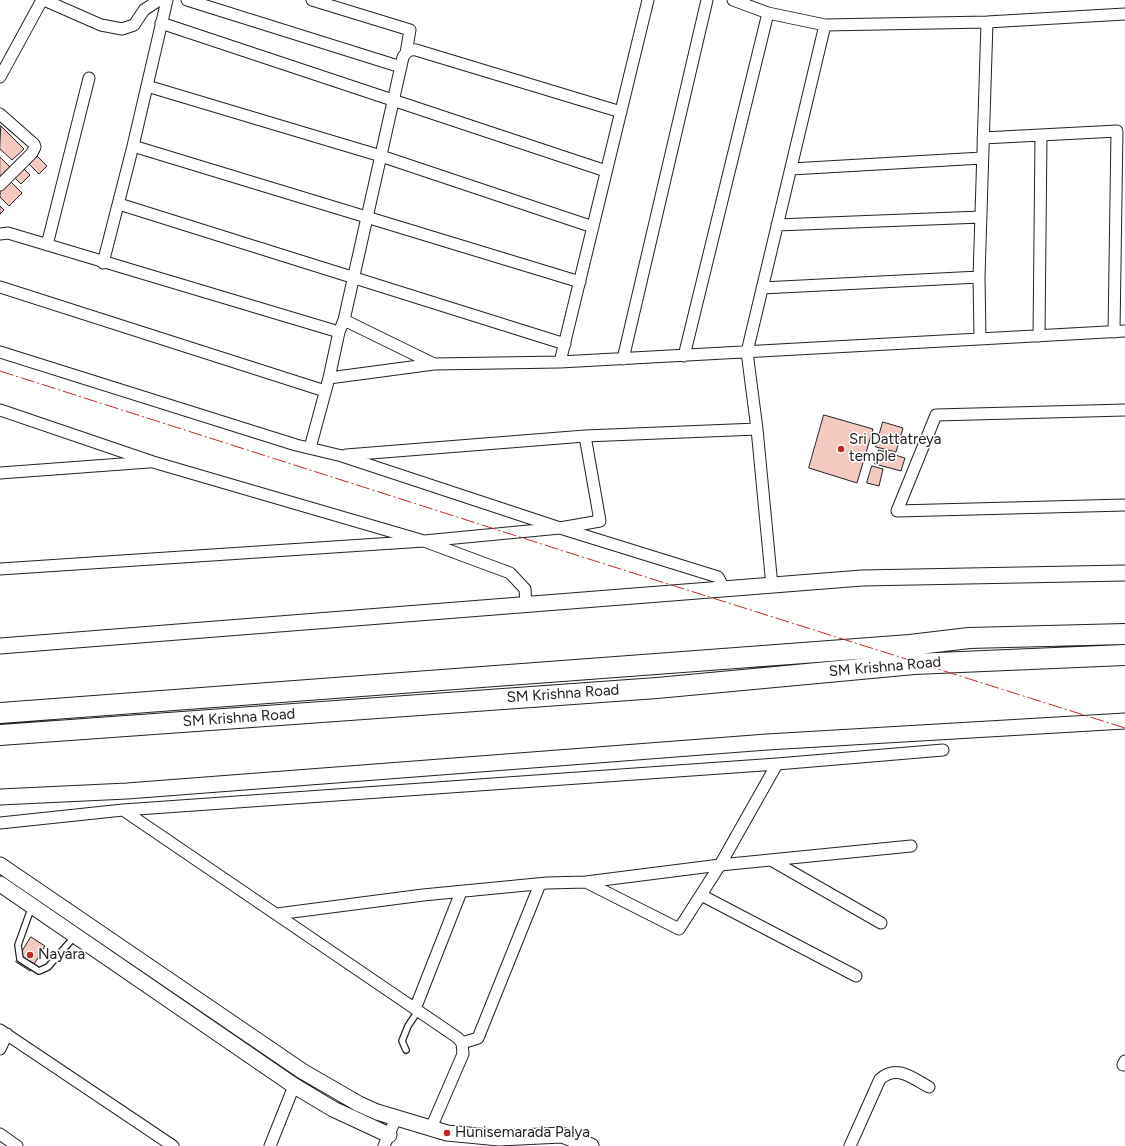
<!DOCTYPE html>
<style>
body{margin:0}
canvas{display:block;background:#fff}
</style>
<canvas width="1125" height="1146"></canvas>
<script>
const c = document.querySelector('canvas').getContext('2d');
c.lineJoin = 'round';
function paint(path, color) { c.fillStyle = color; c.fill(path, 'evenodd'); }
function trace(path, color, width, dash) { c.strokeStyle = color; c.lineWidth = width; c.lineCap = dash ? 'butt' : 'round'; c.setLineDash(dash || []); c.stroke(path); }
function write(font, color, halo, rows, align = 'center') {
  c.font = font + ' Figtree,sans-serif'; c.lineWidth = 3; c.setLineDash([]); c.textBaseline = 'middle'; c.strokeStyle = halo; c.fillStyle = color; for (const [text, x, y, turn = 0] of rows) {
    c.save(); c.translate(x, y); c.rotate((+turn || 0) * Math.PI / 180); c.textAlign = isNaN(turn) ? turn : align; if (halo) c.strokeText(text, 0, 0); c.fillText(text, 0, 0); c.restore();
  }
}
const building = new Path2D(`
 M 1,126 L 24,149 L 12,160 L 0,149 Z
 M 37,156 L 47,166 L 39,174 L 29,164 Z
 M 0,157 L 11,168 L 0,179 Z
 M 23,168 L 30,175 L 21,184 L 14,177 Z
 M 10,181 L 22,193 L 9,206 L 0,197 L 0,192 Z
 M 0,206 L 4,210 L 0,214 Z
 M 824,415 L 873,429 L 857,483 L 809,468 Z
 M 883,422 L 903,428 L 896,452 L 876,447 Z
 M 879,450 L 905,458 L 901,471 L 875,464 Z
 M 872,466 L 883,469 L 879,486 L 867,483 Z
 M 31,937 L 45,946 L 30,971 L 16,962 Z`);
const lane = new Path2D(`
 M 32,906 L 18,945 L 20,959 L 39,971 L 48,967 L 75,936
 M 406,1050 L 402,1041 L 408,1026 L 418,1011`);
const street = new Path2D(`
 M 44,0 L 101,25 L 122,29 L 134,25 L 144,10 L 159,0
 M 187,0 L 401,67
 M 312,0 L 410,30 L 406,53
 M 733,0 L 768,13 L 825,25 L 987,22 L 1125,14
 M 161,23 L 606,171
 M 0,77 L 42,0
 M 147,86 L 381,156 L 593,227
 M 0,114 L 34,144 L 35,147 L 32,153 L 0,185
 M 983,138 L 1117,131 L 1114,332
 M 133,146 L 580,282
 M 791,169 L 982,158
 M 119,204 L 565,344
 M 777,225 L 981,217
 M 0,234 L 8,233 L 339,332 L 344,320 L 403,57 C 406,52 409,49 416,50 L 621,112
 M 47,245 L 89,78
 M 103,263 L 133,146 L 167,0
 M 0,287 L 325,391
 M 762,288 L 979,277
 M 344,320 L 434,364
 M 1039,336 L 1041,135
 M 980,339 L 979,277 L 987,22
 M 0,352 L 296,445 L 342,456 L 560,528 L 718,577 L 725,590
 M 684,356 L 768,13
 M 623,359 L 707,0
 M 560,362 L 648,0
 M 329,378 L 434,364 L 560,362 L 1125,331
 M 0,410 L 153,462 L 424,541 L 510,573 L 525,589 L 526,605
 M 1125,410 L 936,415 L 897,511 L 1125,505
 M 310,448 L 329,378 L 339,332
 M 346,455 L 585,436 L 757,429
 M 0,473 L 149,462
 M 0,569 L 424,541 L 560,528 L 600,521 L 585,436
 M 772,586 L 757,429 L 747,352 L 825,25
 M 123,810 L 777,764 L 943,750
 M 0,823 L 123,810 L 458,1038 L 462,1043 L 463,1054 L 431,1128
 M 771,860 L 881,923
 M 586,882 L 720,865 L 911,846
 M 701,895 L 856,976
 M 277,914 L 423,895 L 547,883 L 586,882 L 679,929 L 720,865 L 777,764
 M 415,1009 L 461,892
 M 0,1030 L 173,1146
 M 462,1043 L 478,1038 L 540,884
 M 0,1049 L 7,1034
 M 1123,1065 L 1125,1061
 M 0,1134 L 17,1146
 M 270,1146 L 294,1086
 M 384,1146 L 396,1118
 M 850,1146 L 880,1079 C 897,1064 912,1078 929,1087`);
const secondary = new Path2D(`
 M 0,646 L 862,578 L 1125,573
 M 0,797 L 127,791 L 767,742 L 1125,721
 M 0,865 L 302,1071 L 359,1104 L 377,1112 L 447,1133 L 499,1138 L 562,1135 L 591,1146
 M 0,884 L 293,1085 L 333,1109 L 389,1135`);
const highway = new Path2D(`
 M 0,713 L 910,645 L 969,638 L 1125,634
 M 0,735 L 657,688 L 914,664 L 1125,655`);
const power = new Path2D(`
 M 0,371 L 573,554 L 1125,728`);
const markers = [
 [841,449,4,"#c62828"],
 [30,955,4,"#c62828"],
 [447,1133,4,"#c62828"]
];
const poiNames = [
 ["Sri Dattatreya",849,440],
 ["temple",849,457],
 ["Nayara",38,955],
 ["Hunisemarada Palya",455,1133]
];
const streetNames = [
 ["SM Krishna Road",885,667,-5],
 ["SM Krishna Road",563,694,-4],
 ["SM Krishna Road",239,718,-4]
];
paint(building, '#f3c9c0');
trace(building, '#222', 1);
trace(lane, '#222', 8);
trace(street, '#222', 13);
trace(secondary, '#222', 17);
trace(highway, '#222', 22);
trace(lane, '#fff', 5.5);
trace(street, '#fff', 11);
trace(secondary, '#fff', 15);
trace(highway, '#fff', 20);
trace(power, '#c62828', 1, [14, 3, 2, 3]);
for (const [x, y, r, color] of markers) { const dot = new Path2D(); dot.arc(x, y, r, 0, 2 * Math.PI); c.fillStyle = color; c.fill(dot); trace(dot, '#fff', 1.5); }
write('15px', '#222', '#fff', poiNames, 'left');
write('15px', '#222', '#fff', streetNames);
</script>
